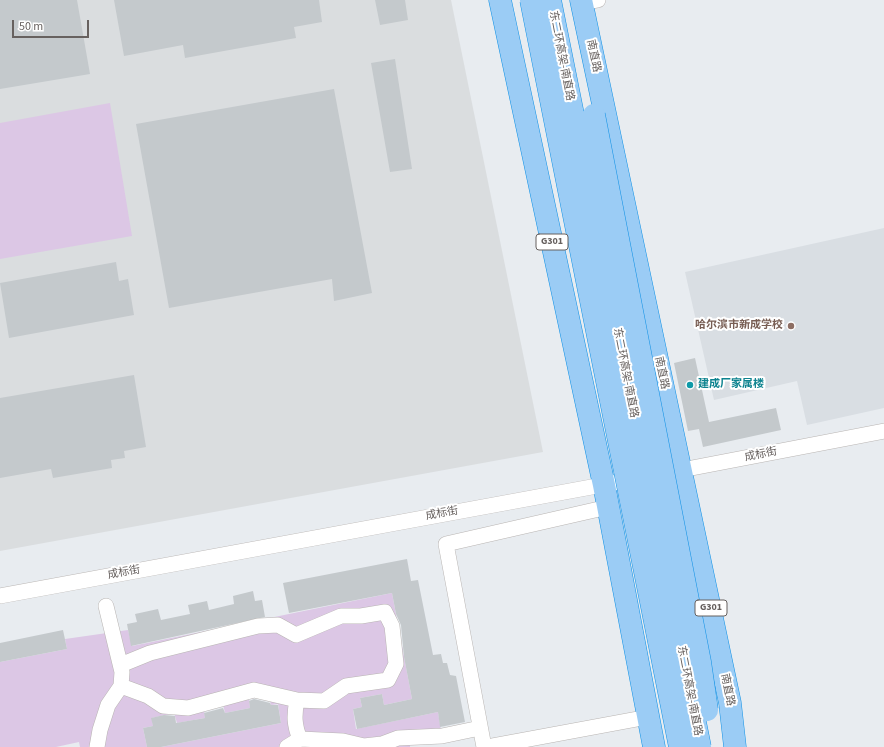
<!DOCTYPE html>
<meta charset="utf-8">
<style>
body{margin:0}
#map{position:relative;width:884px;height:747px;overflow:hidden;background:#e8ecf0;font-family:"Source Sans 3",sans-serif}
canvas{display:block}
.scale{position:absolute;left:12px;top:20px;width:77px;height:18px;box-sizing:border-box;border:2px solid #67615f;border-top:0;padding-left:5px;font-size:12px;line-height:14px;white-space:nowrap;color:#67615f;-webkit-text-stroke:3px #fff;paint-order:stroke}
</style>
<div id="map">
<canvas width="884" height="747"></canvas>
<div class="scale">50 m</div>
</div>
<script>
const c = document.querySelector('canvas').getContext('2d');
c.lineJoin = 'round';
function paint(path, color) { c.fillStyle = color; c.fill(path, 'evenodd'); }
function trace(path, color, width, dash) { c.strokeStyle = color; c.lineWidth = width; c.lineCap = dash ? 'butt' : 'round'; c.setLineDash(dash || []); c.stroke(path); }
function write(font, color, halo, rows, align = 'center') {
  c.font = font + ' "Source Sans 3","Noto Sans SC",sans-serif'; c.lineWidth = 4; c.setLineDash([]); c.textBaseline = 'middle'; c.strokeStyle = halo; c.fillStyle = color; for (const [text, x, y, turn = 0] of rows) {
    c.save(); c.translate(x, y); c.rotate((+turn || 0) * Math.PI / 180); c.textAlign = isNaN(turn) ? turn : align; if (halo) c.strokeText(text, 0, 0); c.fillText(text, 0, 0); c.restore();
  }
}
const industrial = new Path2D(`
 M 0,0 L 451,0 L 543,452 L 0,551 Z`);
const education = new Path2D(`
 M 884,228 L 884,408 L 807,425 L 797,381 L 714,400 L 685,272 Z`);
const green = new Path2D(`
 M 110,103 L 132,236 L 0,259 L 0,123 Z
 M 392,593 L 412,699 L 384,705 L 382,694 L 360,698 L 362,707 L 353,709 L 356,729 L 438,712 L 441,731 L 438,740 L 410,745 L 410,747 L 161,747 L 281,723 L 278,704 L 271,705 L 268,695 L 249,699 L 250,708 L 225,713 L 223,704 L 204,709 L 205,718 L 177,723 L 174,713 L 152,718 L 153,726 L 143,728 L 147,747 L 80,747 L 79,742 L 56,747 L 0,747 L 0,662 L 67,649 L 65,639 L 128,630 L 132,646 Z`);
const building = new Path2D(`
 M 0,0 L 77,0 L 90,74 L 0,89 Z
 M 114,0 L 319,0 L 322,22 L 294,27 L 296,38 L 185,58 L 183,45 L 124,56 Z
 M 375,0 L 405,0 L 408,20 L 380,25 Z
 M 395,59 L 412,169 L 390,172 L 371,63 Z
 M 334,89 L 372,293 L 334,301 L 332,279 L 169,308 L 136,124 Z
 M 116,262 L 119,281 L 128,279 L 134,315 L 9,338 L 0,283 Z
 M 695,358 L 709,422 L 776,408 L 781,430 L 703,447 L 699,429 L 688,431 L 674,363 Z
 M 134,375 L 146,447 L 124,451 L 125,458 L 111,460 L 112,468 L 53,478 L 51,469 L 0,478 L 0,398 Z
 M 407,559 L 411,581 L 418,580 L 433,655 L 441,654 L 443,663 L 447,663 L 450,675 L 456,676 L 465,722 L 440,727 L 438,712 L 357,729 L 353,709 L 362,707 L 360,698 L 382,694 L 384,705 L 412,699 L 404,657 L 401,625 L 396,614 L 392,593 L 289,613 L 283,583 Z
 M 253,591 L 255,601 L 262,600 L 265,617 L 131,646 L 127,624 L 137,622 L 135,614 L 158,609 L 161,620 L 190,614 L 188,605 L 207,601 L 209,610 L 234,604 L 233,596 Z
 M 63,630 L 67,649 L 0,662 L 0,643 Z
 M 254,699 L 270,703 L 271,705 L 278,705 L 281,723 L 161,747 L 147,747 L 143,728 L 153,726 L 151,718 L 164,715 L 175,716 L 176,723 L 205,718 L 204,713 L 223,708 L 225,713 L 250,708 L 249,701 Z`);
const minor = new Path2D(`
 M 582,3 L 598,0
 M 671,472 L 884,431
 M 0,596 L 635,479
 M 121,686 L 148,696 L 163,706 L 188,708 L 254,690 L 297,700 L 324,701 L 346,686 L 388,680 L 396,664 L 392,626 L 385,612 L 361,616 L 341,616 L 296,635 L 278,625 L 258,626 L 150,653 L 123,664
 M 297,700 C 294,715 294,725 300,739
 M 97,747 L 100,730 L 108,705 L 121,686 L 122,672 L 106,606
 M 287,747 L 300,739 L 343,741 L 364,746 L 382,744 L 398,738 L 442,736 L 480,728
 M 484,747 L 446,544 L 608,507
 M 486,747 L 648,717`);
const highway = new Path2D(`
 M 500,0 L 604,485 L 654,747
 M 581,0 L 730,703 L 735,747`);
const highwayBridge = new Path2D(`
 M 531,0 L 680,747
 M 550,0 L 700,747
 M 594,115 L 700,662 L 707,710`);
const markers = [
 [791,326,4,"#8d6e63"],
 [690,385,4,"#0f9aa8"]
];
const shields = [
 [552,242,32],
 [711,608,32]
];
const shieldNames = [
 ["G301",552,242],
 ["G301",711,608]
];
const streetNames = [
 ["东二环高架-南直路",561,56,79],
 ["南直路",593,56,78],
 ["东二环高架-南直路",625,373,79],
 ["南直路",661,373,78],
 ["成标街",761,455,-11],
 ["成标街",442,514,-10],
 ["成标街",124,573,-10],
 ["南直路",727,690,79],
 ["东二环高架-南直路",689,691,79]
];
const educationNames = [
 ["哈尔滨市新成学校",783,326]
];
const cultureNames = [
 ["建成厂家属楼",698,385]
];
paint(industrial, '#dadddf');
paint(education, '#d9dee3');
paint(green, '#dcc7e5');
paint(building, '#c4c9cc');
trace(minor, '#b9b5b3', 16);
trace(highway, '#1392e5', 23);
trace(minor, '#fff', 15);
trace(highway, '#9bccf5', 22);
trace(highwayBridge, '#1392e5', 23, []);
trace(highwayBridge, '#9bccf5', 22);
for (const [x, y, r, color] of markers) { const dot = new Path2D(); dot.arc(x, y, r, 0, 2 * Math.PI); c.fillStyle = color; c.fill(dot); trace(dot, '#fff', 1.5); }
for (const [x, y, w] of shields) { const box = new Path2D(); box.roundRect(x - w / 2, y - 8, w, 16, 3); c.fillStyle = '#fff'; c.fill(box); trace(box, '#67615f', 1); }
write('bold 10px', '#67615f', null, shieldNames);
write('11px', '#67615f', '#fff', streetNames);
write('bold 11px', '#785e54', '#fff', educationNames, 'right');
write('bold 11px', '#0d838f', '#fff', cultureNames, 'left');
</script>
